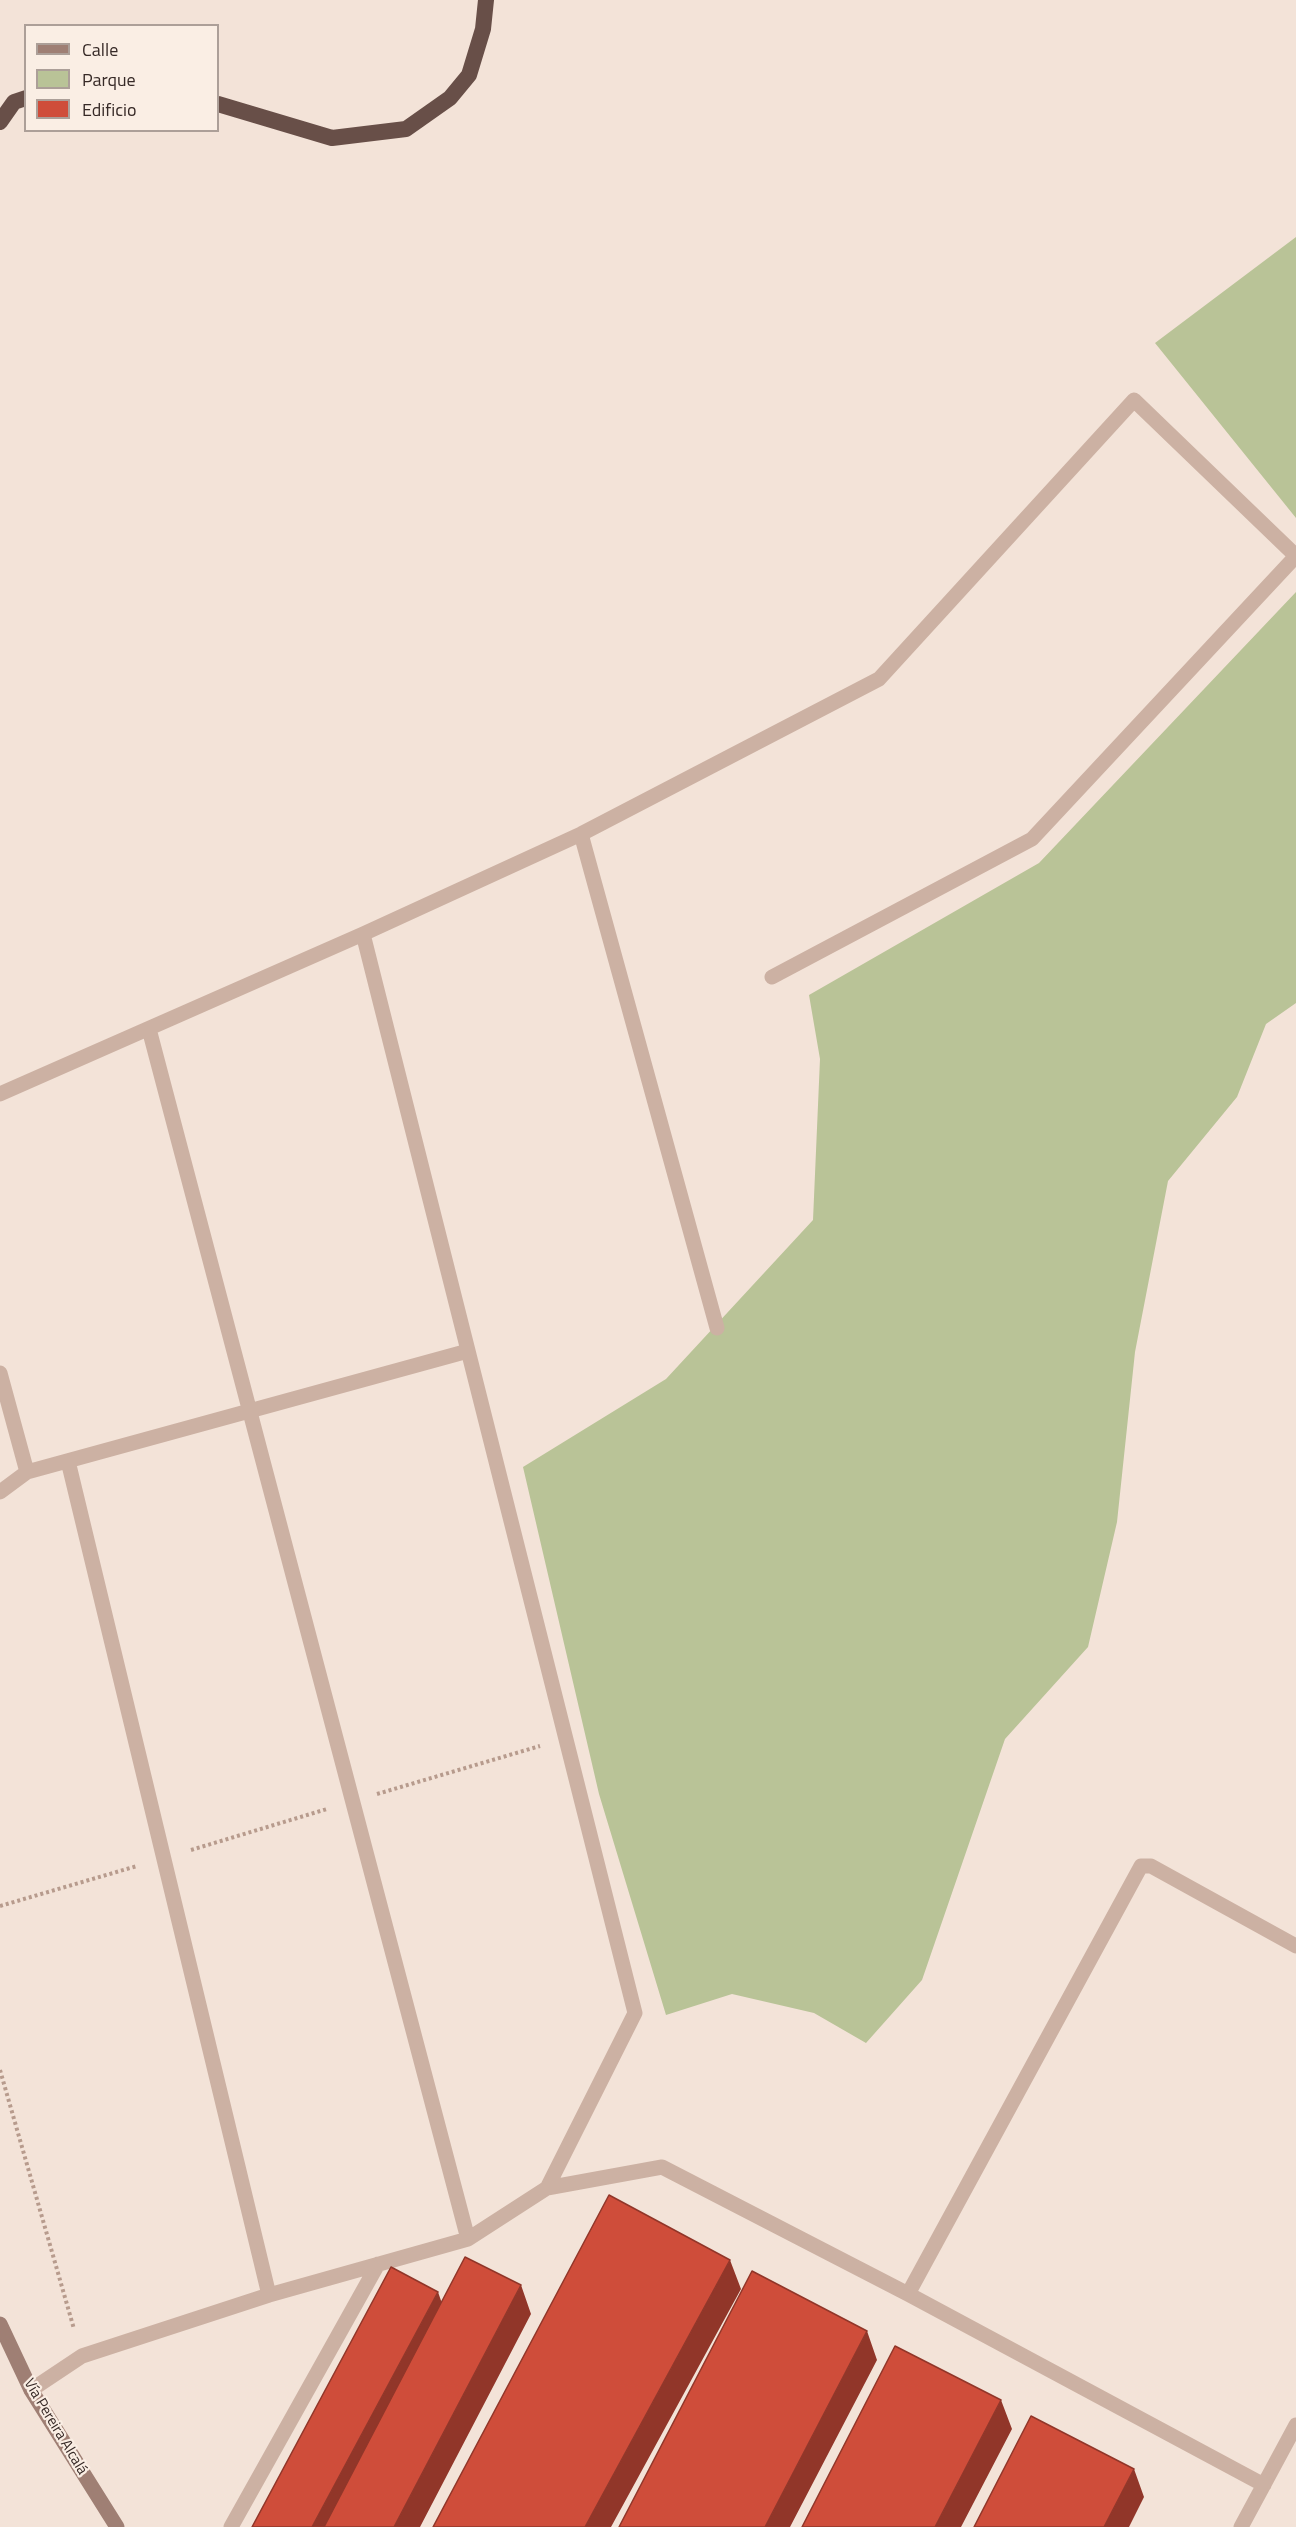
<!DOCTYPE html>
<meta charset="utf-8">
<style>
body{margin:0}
#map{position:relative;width:1296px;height:2527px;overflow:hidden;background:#f3e3d8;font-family:"Titillium Web",sans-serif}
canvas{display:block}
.legend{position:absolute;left:24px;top:24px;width:195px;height:108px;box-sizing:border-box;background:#faeee4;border:2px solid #ac9f98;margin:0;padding:8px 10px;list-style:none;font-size:18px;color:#362926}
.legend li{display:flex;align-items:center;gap:12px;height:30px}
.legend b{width:30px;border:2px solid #ac9f98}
</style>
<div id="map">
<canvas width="1296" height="2527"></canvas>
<ul class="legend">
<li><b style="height:8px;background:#9f7f74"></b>Calle</li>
<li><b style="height:16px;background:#b9c397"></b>Parque</li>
<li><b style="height:16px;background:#cf4d3a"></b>Edificio</li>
</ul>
</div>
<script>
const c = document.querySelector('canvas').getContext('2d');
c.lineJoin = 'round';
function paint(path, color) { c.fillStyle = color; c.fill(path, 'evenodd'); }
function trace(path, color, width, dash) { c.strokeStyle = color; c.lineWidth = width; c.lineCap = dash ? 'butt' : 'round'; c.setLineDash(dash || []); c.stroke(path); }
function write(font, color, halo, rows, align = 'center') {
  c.font = font + ' "Titillium Web",sans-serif'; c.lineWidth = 4.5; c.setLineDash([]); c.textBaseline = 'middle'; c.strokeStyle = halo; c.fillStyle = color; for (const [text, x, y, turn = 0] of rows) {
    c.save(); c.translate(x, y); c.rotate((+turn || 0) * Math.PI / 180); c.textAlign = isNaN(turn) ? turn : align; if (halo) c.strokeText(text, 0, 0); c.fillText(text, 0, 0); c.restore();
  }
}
const green = new Path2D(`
 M 1296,237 L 1296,518 L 1155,343 Z
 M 1296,592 L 1296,1003 L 1266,1024 L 1237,1097 L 1168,1181 L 1135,1352 L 1117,1522 L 1088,1647 L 1005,1739 L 922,1980 L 866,2043 L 814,2013 L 732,1994 L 666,2015 L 599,1794 L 523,1467 L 666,1379 L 813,1220 L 820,1059 L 809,995 L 1039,863 Z`);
const path = new Path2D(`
 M 377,1794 L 540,1746
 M 191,1850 L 327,1809
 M 0,1906 L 137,1866
 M 0,2070 L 74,2329`);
const minor = new Path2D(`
 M 581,834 L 717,1328
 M 363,934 L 635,2013 L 547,2188
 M 149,1029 L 468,2239
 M 0,1094 L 363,934 L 581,834 L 879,679 L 1134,400 L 1296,556 L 1032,839 L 772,977
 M 0,1373 L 27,1472
 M 68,1461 L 269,2295
 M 0,1492 L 27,1472 L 468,1351
 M 908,2294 L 1141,1866 L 1151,1866 L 1296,1946
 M 31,2390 L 82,2356 L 269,2295 L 468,2239 L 547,2188 L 662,2167 L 908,2294 L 1264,2485
 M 231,2527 L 378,2264
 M 1241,2527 L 1296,2425`);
const secondary = new Path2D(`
 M 0,2324 L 31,2390 L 117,2527`);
const trunk = new Path2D(`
 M 218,104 L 332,138 L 406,129 L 450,98 L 469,75 L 483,29 L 486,0
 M 0,122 L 14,102 L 26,98`);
const shadedWall = new Path2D(`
 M 730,2260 L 741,2289 L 611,2527 L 585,2527 Z
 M 521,2285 L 531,2314 L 420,2527 L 394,2527 Z
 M 438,2292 L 446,2315 L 332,2527 L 312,2527 Z
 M 867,2331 L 877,2360 L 790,2527 L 765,2527 Z
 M 1001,2400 L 1012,2429 L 961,2527 L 935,2527 Z
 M 1134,2469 L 1144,2497 L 1129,2527 L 1104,2527 Z`);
const building = new Path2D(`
 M 609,2195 L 730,2260 L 585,2527 L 433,2527 Z
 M 465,2257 L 521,2285 L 394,2527 L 324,2527 Z
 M 391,2267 L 438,2292 L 312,2527 L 252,2527 Z
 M 752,2271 L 867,2331 L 765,2527 L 619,2527 Z
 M 895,2346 L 1001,2400 L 935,2527 L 802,2527 Z
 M 1031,2416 L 1134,2469 L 1104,2527 L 974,2527 Z`);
const streetNames = [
 ["Vía Pereira Alcalá",55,2427,59]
];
paint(green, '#b9c397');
trace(path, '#b79b8d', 4, [3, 3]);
trace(minor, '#ccb1a3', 15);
trace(secondary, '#9f7f74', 15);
trace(trunk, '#684f48', 16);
paint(shadedWall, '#913629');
paint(building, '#cf4d3a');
trace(building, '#913629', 1.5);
write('15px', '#362926', '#faeee4', streetNames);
</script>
